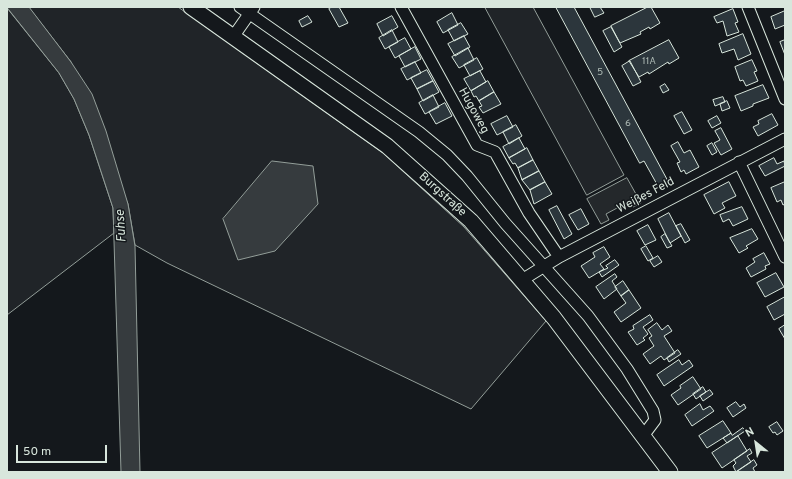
<!DOCTYPE html>
<meta charset="utf-8">
<style>
body{margin:0}
#map{position:relative;width:792px;height:479px;overflow:hidden;background:#14181c;font-family:Overpass,sans-serif}
canvas{display:block}
.frame{position:absolute;inset:0;border:8px solid #d8e6dc;pointer-events:none}
.north{position:absolute;left:736px;top:423px;width:40px;height:40px;-webkit-text-stroke:3px #14181c;paint-order:stroke;rotate:330deg;font-size:11px;font-weight:700;line-height:16px;text-align:center;color:#d8e6dc}
.north::after{content:'';display:block;margin:auto;width:14px;height:18px;background:#d8e6dc;clip-path:polygon(50% 0,100% 100%,50% 72%,0 100%)}
.scale{position:absolute;left:16px;top:445px;width:91px;height:18px;box-sizing:border-box;border:2px solid #d8e6dc;border-top:0;padding-left:5px;font-size:12px;line-height:14px;white-space:nowrap;color:#d8e6dc;-webkit-text-stroke:3px #14181c;paint-order:stroke}
</style>
<div id="map">
<canvas width="792" height="479"></canvas>
<div class="frame"></div>
<div class="north">N</div>
<div class="scale">50 m</div>
</div>
<script>
const c = document.querySelector('canvas').getContext('2d');
c.lineJoin = 'round';
function paint(path, color) { c.fillStyle = color; c.fill(path, 'evenodd'); }
function trace(path, color, width, dash) { c.strokeStyle = color; c.lineWidth = width; c.lineCap = dash ? 'butt' : 'round'; c.setLineDash(dash || []); c.stroke(path); }
function write(font, color, halo, rows, align = 'center') {
  c.font = font + ' Overpass,sans-serif'; c.lineWidth = 3; c.setLineDash([]); c.textBaseline = 'middle'; c.strokeStyle = halo; c.fillStyle = color; for (const [text, x, y, turn = 0] of rows) {
    c.save(); c.translate(x, y); c.rotate((+turn || 0) * Math.PI / 180); c.textAlign = isNaN(turn) ? turn : align; if (halo) c.strokeText(text, 0, 0); c.fillText(text, 0, 0); c.restore();
  }
}
const green = new Path2D(`
 M 29,7 L 178,7 L 383,153 L 464,227 L 546,321 L 471,409 L 167,263 L 135,245 L 128,204 L 71,62 Z
 M 485,7 L 533,7 L 624,175 L 587,195 Z
 M 7,8 L 59,73 L 74,99 L 89,135 L 113,208 L 114,233 L 7,315 Z`);
const parking = new Path2D(`
 M 627,178 L 641,203 L 633,207 L 630,201 L 606,214 L 609,220 L 601,224 L 587,199 Z`);
const water = new Path2D(`
 M 7,7 L 29,7 L 71,62 L 92,94 L 106,131 L 128,204 L 135,246 L 140,472 L 121,472 L 113,208 L 89,135 L 74,99 L 59,73 Z
 M 272,161 L 313,166 L 318,204 L 275,251 L 238,260 L 223,219 Z`);
const building = new Path2D(`
 M 332,7 L 339,7 L 348,23 L 339,27 L 329,9 Z
 M 556,7 L 574,7 L 669,183 L 659,188 L 644,161 L 640,163 Z
 M 590,7 L 600,7 L 604,13 L 595,17 Z
 M 648,7 L 651,7 L 660,23 L 650,29 L 649,27 L 640,32 L 641,34 L 620,43 L 611,26 Z
 M 733,9 L 738,22 L 735,23 L 739,32 L 727,36 L 723,21 L 717,23 L 714,17 Z
 M 785,11 L 785,25 L 775,29 L 771,17 Z
 M 452,13 L 458,25 L 443,33 L 437,22 Z
 M 308,16 L 312,22 L 302,27 L 299,21 Z
 M 392,16 L 398,27 L 383,36 L 377,24 Z
 M 461,23 L 468,34 L 454,41 L 448,30 Z
 M 611,27 L 622,47 L 614,52 L 603,31 Z
 M 392,30 L 398,42 L 385,49 L 379,38 Z
 M 743,34 L 751,54 L 738,60 L 734,49 L 722,53 L 719,44 Z
 M 464,36 L 470,47 L 455,56 L 448,44 Z
 M 405,38 L 411,49 L 395,58 L 389,47 Z
 M 669,40 L 679,58 L 669,64 L 668,62 L 649,74 L 648,72 L 639,77 L 629,61 Z
 M 785,40 L 785,55 L 780,42 Z
 M 415,47 L 421,59 L 405,67 L 399,56 Z
 M 468,48 L 474,60 L 459,68 L 452,57 Z
 M 477,58 L 483,69 L 470,76 L 464,65 Z
 M 752,60 L 757,71 L 754,72 L 758,81 L 746,86 L 743,80 L 740,81 L 735,67 Z
 M 630,61 L 641,82 L 633,86 L 622,66 Z
 M 415,62 L 421,73 L 407,80 L 401,69 Z
 M 427,70 L 433,81 L 417,89 L 411,78 Z
 M 480,71 L 486,82 L 471,91 L 464,79 Z
 M 433,81 L 439,92 L 423,101 L 417,89 Z
 M 488,81 L 494,92 L 479,101 L 476,96 L 474,97 L 471,91 Z
 M 665,84 L 669,90 L 663,93 L 660,87 Z
 M 763,85 L 769,98 L 753,104 L 753,106 L 741,111 L 735,96 Z
 M 494,92 L 501,104 L 483,113 L 479,107 L 482,106 L 479,101 Z
 M 433,95 L 439,107 L 425,114 L 419,103 Z
 M 723,97 L 725,102 L 715,106 L 713,100 Z
 M 727,101 L 730,108 L 722,111 L 720,104 Z
 M 445,103 L 452,116 L 436,124 L 429,112 Z
 M 682,112 L 692,130 L 684,134 L 674,116 Z
 M 772,114 L 778,125 L 758,136 L 753,127 L 759,124 L 758,121 Z
 M 507,116 L 513,127 L 497,135 L 491,124 Z
 M 717,116 L 721,123 L 712,128 L 708,121 Z
 M 516,125 L 522,136 L 509,144 L 503,132 Z
 M 721,128 L 732,149 L 721,155 L 714,143 L 720,140 L 715,131 Z
 M 519,138 L 525,149 L 509,158 L 503,147 Z
 M 678,142 L 684,153 L 690,150 L 699,167 L 686,174 L 684,170 L 681,172 L 677,163 L 680,162 L 671,146 Z
 M 712,143 L 717,152 L 712,155 L 707,146 Z
 M 527,148 L 533,160 L 518,168 L 515,163 L 513,164 L 509,158 Z
 M 774,158 L 777,164 L 784,161 L 785,166 L 765,176 L 759,166 Z
 M 533,160 L 539,171 L 522,180 L 518,168 Z
 M 539,171 L 545,182 L 530,190 L 522,180 Z
 M 545,182 L 552,194 L 534,204 L 530,190 Z
 M 729,182 L 736,196 L 722,203 L 725,208 L 714,214 L 704,195 Z
 M 785,182 L 785,204 L 783,205 L 781,200 L 777,202 L 771,188 Z
 M 557,206 L 572,234 L 564,239 L 549,210 Z
 M 742,207 L 748,219 L 733,226 L 729,219 L 723,222 L 720,215 Z
 M 581,209 L 589,224 L 578,230 L 569,215 Z
 M 669,213 L 681,236 L 670,243 L 658,219 Z
 M 681,224 L 690,240 L 685,243 L 676,226 Z
 M 648,225 L 656,240 L 645,245 L 637,231 Z
 M 752,229 L 758,239 L 746,246 L 748,248 L 739,253 L 730,238 Z
 M 665,234 L 672,246 L 667,248 L 661,237 Z
 M 646,246 L 653,258 L 648,261 L 641,249 Z
 M 604,247 L 610,257 L 600,264 L 604,269 L 589,278 L 581,266 L 595,257 L 593,253 Z
 M 764,253 L 770,264 L 765,266 L 766,269 L 751,277 L 746,268 L 755,262 L 753,259 Z
 M 658,256 L 662,262 L 654,267 L 650,261 Z
 M 615,260 L 619,265 L 602,277 L 599,272 L 608,268 L 606,266 Z
 M 776,273 L 784,287 L 765,297 L 757,283 Z
 M 615,274 L 617,277 L 612,281 L 617,289 L 604,299 L 596,287 Z
 M 623,281 L 629,290 L 621,296 L 615,287 Z
 M 629,290 L 641,308 L 621,322 L 614,312 L 626,303 L 621,296 Z
 M 785,297 L 785,314 L 774,320 L 767,307 Z
 M 650,315 L 653,320 L 643,327 L 648,334 L 643,338 L 645,340 L 637,345 L 628,332 L 634,329 L 633,326 Z
 M 657,323 L 662,330 L 668,325 L 672,331 L 664,336 L 675,353 L 664,360 L 661,356 L 650,364 L 643,354 L 654,346 L 649,338 L 652,336 L 648,330 Z
 M 785,325 L 785,339 L 779,329 Z
 M 678,350 L 681,354 L 669,362 L 667,358 Z
 M 679,360 L 682,365 L 689,360 L 693,366 L 664,386 L 657,375 Z
 M 693,377 L 701,389 L 678,405 L 671,395 L 681,388 L 680,386 Z
 M 703,387 L 706,392 L 696,399 L 693,394 Z
 M 710,390 L 713,394 L 703,401 L 700,396 Z
 M 736,402 L 740,407 L 744,404 L 746,408 L 733,417 L 727,408 Z
 M 700,404 L 703,410 L 710,406 L 714,411 L 692,426 L 685,415 Z
 M 723,421 L 731,433 L 707,448 L 699,436 Z
 M 777,422 L 783,431 L 777,435 L 775,432 L 773,433 L 769,427 Z
 M 743,428 L 745,431 L 727,443 L 723,438 L 731,433 L 732,435 Z
 M 738,436 L 747,451 L 722,468 L 712,453 Z
 M 750,449 L 752,453 L 747,456 L 751,462 L 736,472 L 733,466 L 736,463 L 734,460 Z
 M 754,460 L 757,465 L 753,468 L 755,472 L 736,472 Z`);
const street = new Path2D(`
 M 240,7 L 419,132 L 447,155 L 467,176 L 505,223 L 588,316 L 627,369 L 653,411 L 655,420 L 643,436
 M 401,7 L 477,145 L 495,152 L 529,213 L 559,257
 M 748,7 L 785,99
 M 233,37 L 254,7
 M 739,162 L 785,257
 M 522,280 L 559,257 L 785,139`);
const secondary = new Path2D(`
 M 191,7 L 387,146 L 471,221 L 554,318 L 670,472`);
const numberNames = [
 ["11A",649,62],
 ["5",600,73],
 ["6",628,124]
];
const streetNames = [
 ["Hugoweg",473,111,61],
 ["Burgstraße",442,195,42],
 ["Weißes Feld",646,196,-28]
];
const waterNames = [
 ["Fuhse",122,226,-93]
];
paint(green, '#202428');
trace(green, '#939e99', 1);
paint(parking, '#24282b');
trace(parking, '#939e99', 1);
paint(water, '#363b3e');
trace(water, '#939e99', 1);
paint(building, '#2c363c');
trace(building, '#d8e6dc', 1);
trace(street, '#d8e6dc', 13);
trace(secondary, '#d8e6dc', 17);
trace(street, '#14181c', 11);
trace(secondary, '#14181c', 15);
write('10px', '#adbab4', null, numberNames);
write('12px', '#d8e6dc', '#14181c', streetNames);
write('italic 13px', '#d8e6dc', '#14181c', waterNames);
</script>
